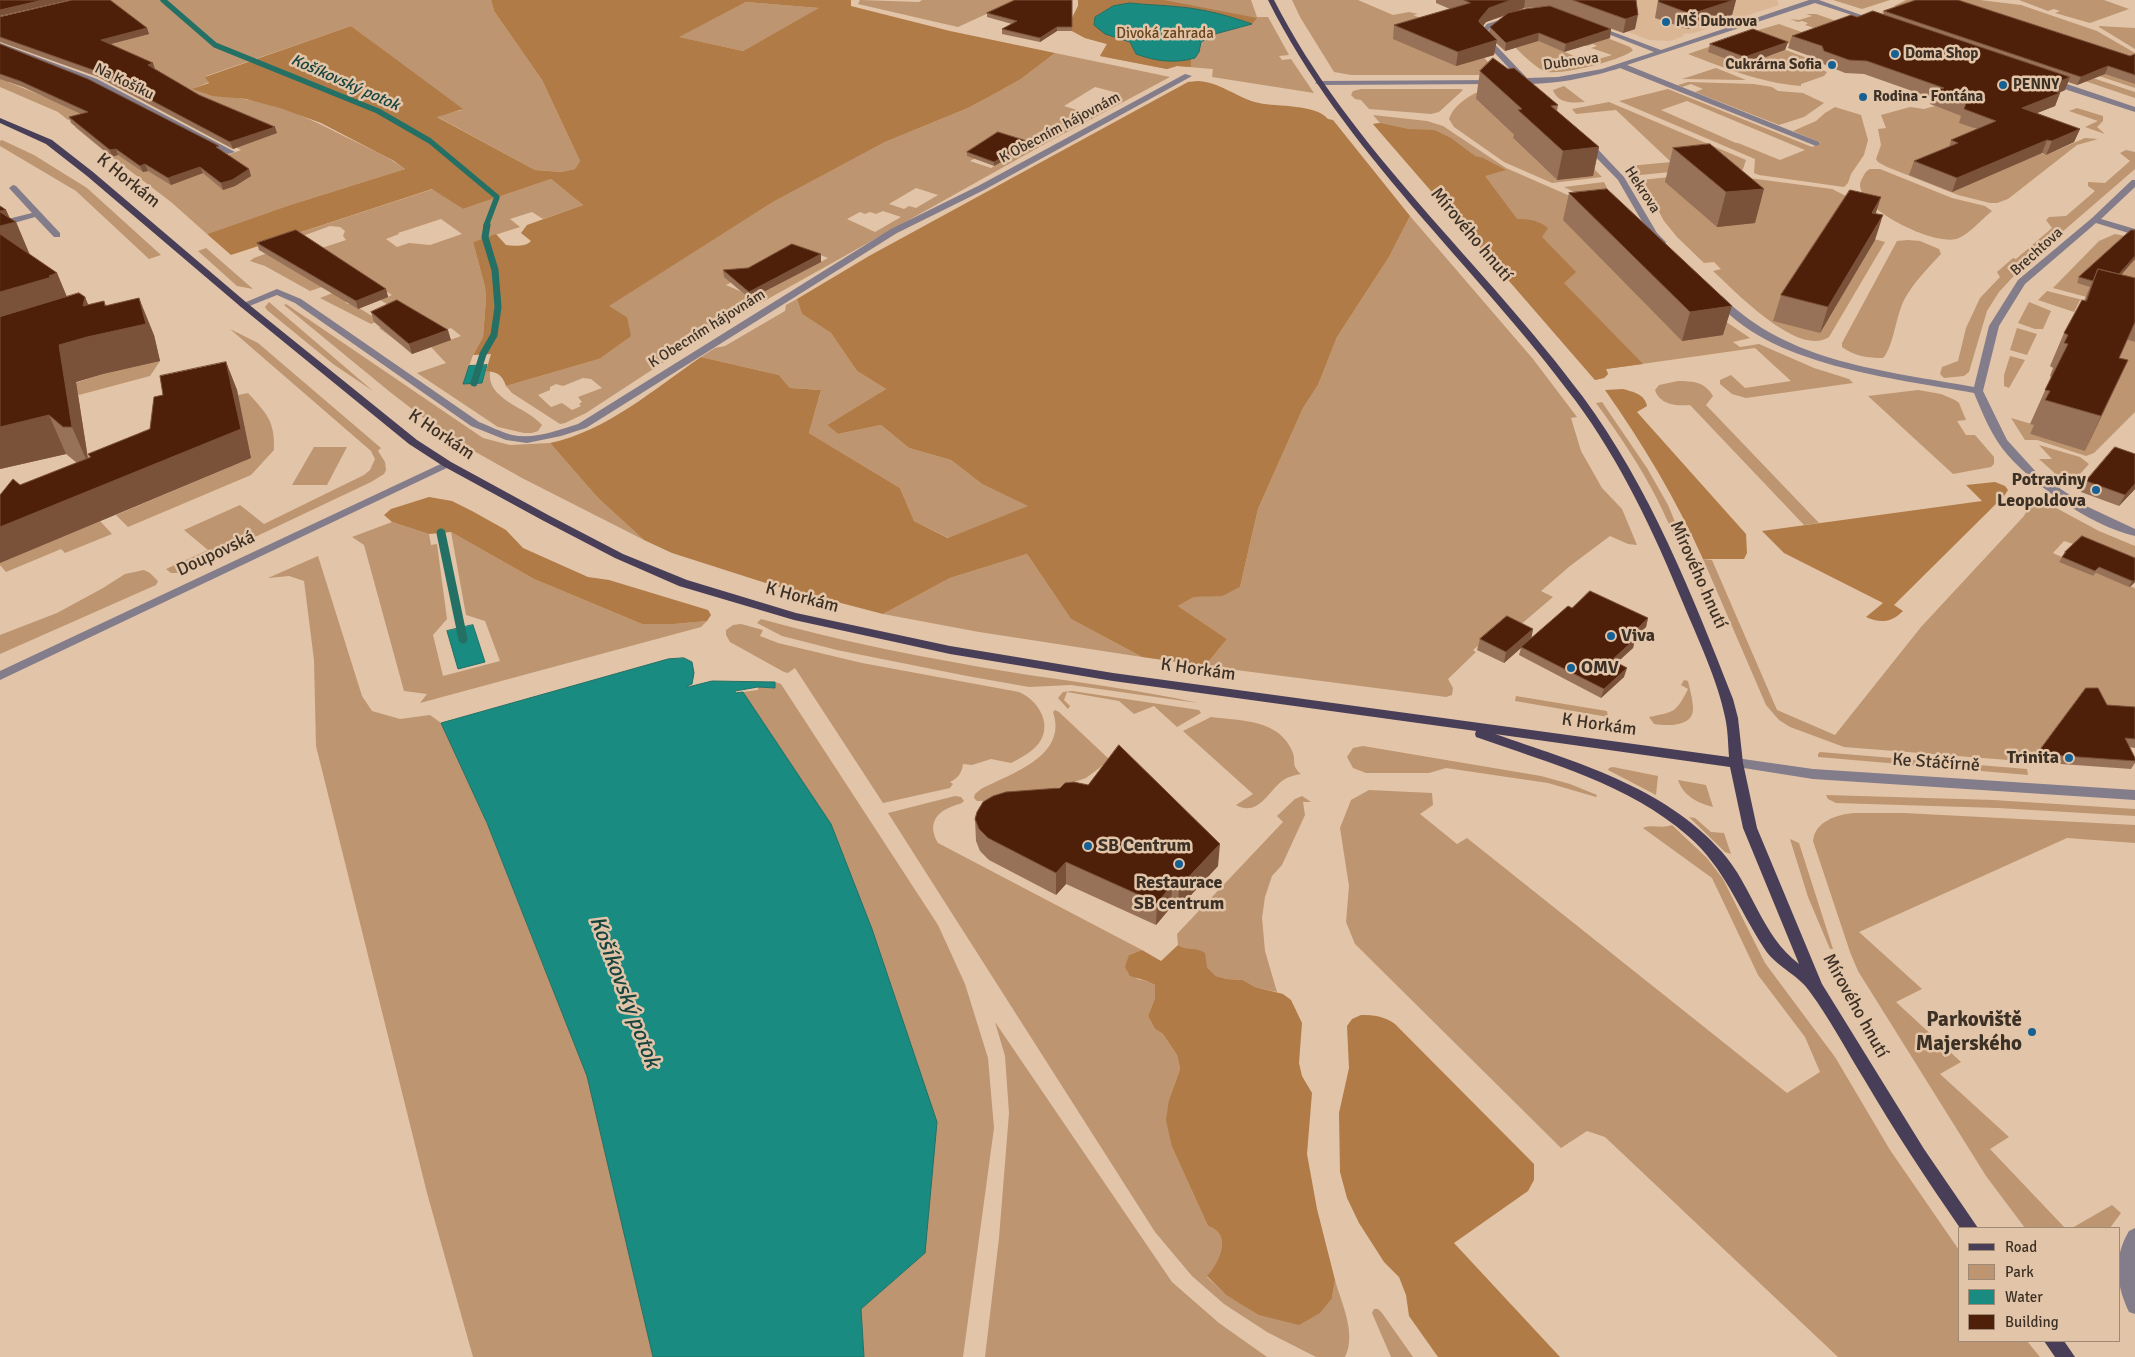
<!DOCTYPE html>
<meta charset="utf-8">
<style>
body{margin:0}
#map{position:relative;width:2135px;height:1357px;overflow:hidden;background:#e2c4a8;font-family:Signika,sans-serif}
canvas{display:block}
.legend{position:absolute;left:1958px;top:1227px;width:162px;height:115px;box-sizing:border-box;background:#e2c4a8;border:1px solid #a08974;margin:0;padding:6px 9px;list-style:none;font-size:15px;color:#3d3126}
.legend li{display:flex;align-items:center;gap:10px;height:25px}
.legend b{width:25px;border:1px solid #a08974}
</style>
<div id="map">
<canvas width="2135" height="1357"></canvas>
<ul class="legend">
<li><b style="height:6px;background:#493e57"></b>Road</li>
<li><b style="height:14px;background:#bd9570"></b>Park</li>
<li><b style="height:14px;background:#1a8b80"></b>Water</li>
<li><b style="height:14px;background:#4e2009"></b>Building</li>
</ul>
</div>
<script>
const c = document.querySelector('canvas').getContext('2d');
c.lineJoin = 'round';
function paint(path, color) { c.fillStyle = color; c.fill(path, 'evenodd'); }
function trace(path, color, width, dash) { c.strokeStyle = color; c.lineWidth = width; c.lineCap = dash ? 'butt' : 'round'; c.setLineDash(dash || []); c.stroke(path); }
function write(font, color, halo, rows, align = 'center') {
  c.font = font + ' Signika,sans-serif'; c.lineWidth = 5; c.setLineDash([]); c.textBaseline = 'middle'; c.strokeStyle = halo; c.fillStyle = color; for (const [text, x, y, turn = 0] of rows) {
    c.save(); c.translate(x, y); c.rotate((+turn || 0) * Math.PI / 180); c.textAlign = isNaN(turn) ? turn : align; if (halo) c.strokeText(text, 0, 0); c.fillText(text, 0, 0); c.restore();
  }
}
const built = new Path2D(`
 M 1577,0 L 1777,0 L 1779,5 L 1694,33 L 1683,34 L 1684,36 L 1670,41 L 1649,40 L 1575,11 Z`);
const green = new Path2D(`
 M 97,0 L 491,0 L 494,11 L 542,80 L 580,161 L 575,169 L 561,172 L 535,170 L 436,116 L 462,110 L 351,26 L 206,76 L 209,82 L 193,89 C 217,97 240,97 264,103 C 295,110 323,126 352,140 C 370,149 389,157 405,169 L 287,206 L 207,234 L 171,202 L 112,157 L 138,149 L 115,148 L 104,151 L 75,127 L 86,124 L 220,158 L 241,150 L 0,22 Z
 M 860,0 L 919,2 L 922,0 L 1017,0 L 958,27 L 858,4 Z
 M 1078,0 L 1251,0 L 1257,17 L 1268,17 L 1289,55 L 1279,56 L 1282,60 L 1291,59 L 1314,93 L 1212,77 L 1213,69 L 1177,66 L 1167,69 L 1100,56 L 1107,44 L 1085,38 L 1072,31 L 1072,18 L 1078,6 Z
 M 1292,0 L 1358,0 L 1393,15 L 1409,12 L 1418,14 L 1413,15 L 1463,34 L 1495,70 L 1485,75 L 1351,75 L 1334,72 L 1300,17 Z
 M 1833,0 L 1890,0 L 1862,9 Z
 M 1906,0 L 1980,0 L 2021,5 L 2097,31 L 2135,53 L 2135,88 L 1900,10 L 1894,6 Z
 M 2019,0 L 2104,0 L 2129,9 L 2090,23 L 2055,13 L 2060,11 L 2054,9 L 2048,11 Z
 M 746,2 L 820,8 L 743,51 L 678,37 Z
 M 1887,10 L 2135,92 L 2135,98 L 1881,12 Z
 M 1806,14 L 1816,14 L 1882,37 L 1829,33 L 1805,25 L 1808,23 L 1802,21 L 1798,22 L 1790,19 L 1799,20 L 1812,16 Z
 M 1557,18 L 1630,47 L 1633,50 C 1624,60 1556,77 1544,71 C 1531,65 1516,47 1505,38 ZM 1523,35 L 1587,46 L 1593,44 L 1597,46 L 1591,48 L 1612,55 L 1589,62 Z
 M 1779,24 L 1810,35 L 1810,37 L 1784,45 L 1752,32 Z
 M 2099,26 L 2135,28 L 2135,49 L 2099,27 Z
 M 1744,35 L 1771,55 L 1786,50 L 1812,60 L 1813,66 L 1827,72 L 1824,76 L 1801,84 L 1801,86 C 1761,83 1725,68 1688,54 Z
 M 0,51 L 8,82 L 45,97 L 122,105 L 68,120 L 58,112 L 0,87 Z
 M 1055,53 L 1170,77 L 1050,141 L 716,328 L 586,413 L 565,423 L 560,424 L 512,393 L 506,386 L 599,359 L 627,317 L 608,306 L 773,202 L 885,142 L 968,108 L 996,93 L 1021,79 ZM 1095,87 L 1118,93 L 1115,96 L 1120,97 L 1090,114 L 1064,106 ZM 1029,147 L 991,168 L 970,161 L 991,150 ZM 916,188 L 938,195 L 916,208 L 909,206 L 904,209 L 889,204 ZM 883,211 L 901,217 L 875,232 L 847,219 L 860,212 L 865,214 L 870,212 L 876,214 ZM 813,252 L 828,258 L 805,270 L 777,260 ZM 732,282 L 772,288 L 759,293 L 759,295 L 750,299 L 742,292 L 726,285 ZM 583,378 L 591,379 L 602,388 L 578,397 L 582,402 L 579,404 L 581,406 L 572,410 L 562,403 L 551,407 L 538,395 L 550,390 L 550,387 L 556,384 L 563,386 Z
 M 1716,68 L 1746,80 L 1682,79 Z
 M 1688,82 L 1754,84 L 1772,87 L 1778,91 L 1803,93 L 1824,103 L 1804,117 L 1779,125 L 1695,92 L 1703,89 L 1691,84 L 1682,87 L 1678,85 Z
 M 1564,86 L 1585,102 C 1573,103 1558,104 1553,90 Z
 M 1361,89 L 1461,89 L 1463,90 L 1439,112 L 1431,114 L 1369,109 L 1361,100 L 1355,99 L 1351,95 L 1353,91 Z
 M 1489,89 L 1505,89 L 1519,93 L 1602,177 L 1552,183 L 1504,162 L 1454,127 L 1449,119 C 1454,104 1474,91 1489,89 ZM 1510,96 L 1514,100 L 1510,100 L 1522,111 L 1526,111 L 1534,118 L 1530,119 L 1543,130 L 1547,130 L 1551,134 L 1548,134 L 1552,138 L 1548,139 L 1561,151 L 1565,151 L 1574,159 L 1570,159 L 1583,172 L 1588,171 L 1592,176 L 1557,180 L 1514,139 L 1517,138 L 1477,100 Z
 M 1668,89 L 1812,147 L 1821,143 L 1793,131 L 1816,121 L 1825,113 L 1835,107 L 1861,115 L 1868,140 L 1864,155 L 1851,174 L 1848,183 L 1844,187 L 1759,175 L 1754,173 L 1755,159 L 1619,101 ZM 1687,101 L 1805,150 L 1780,160 L 1738,143 L 1736,143 L 1661,110 Z
 M 1609,102 L 1746,160 L 1743,169 L 1739,172 L 1681,171 L 1640,175 L 1629,166 L 1671,162 L 1616,110 L 1576,114 L 1572,109 Z
 M 1935,106 L 1969,119 L 1974,128 L 2046,155 L 2085,138 L 2098,139 L 2077,145 L 2008,199 L 1997,203 L 1990,203 L 1958,195 L 1887,167 L 1878,162 L 1876,159 L 1881,145 L 1878,129 L 1886,128 L 1881,115 L 1910,107 L 1924,109 Z
 M 2077,108 L 2103,116 L 2103,121 L 2097,127 L 2105,134 L 2085,127 L 2098,121 L 2069,111 Z
 M 1373,115 L 1427,121 L 1443,126 L 1506,168 L 1618,217 L 1719,317 L 1750,338 L 1733,342 L 1740,347 L 1759,344 L 1814,368 L 1849,379 L 1853,383 L 1746,398 L 1732,394 L 1720,384 L 1720,380 L 1731,375 L 1745,388 L 1791,381 L 1755,348 L 1606,369 L 1608,374 L 1604,378 L 1595,380 L 1373,124 L 1380,123 Z
 M 2,140 L 34,155 L 87,188 L 161,255 L 149,259 L 76,191 L 0,146 L 0,141 Z
 M 2126,150 L 2135,152 L 2135,169 L 2024,265 L 1999,292 L 1987,311 L 1969,372 L 1964,376 L 1944,378 L 1940,374 L 1942,367 L 1958,361 L 1966,328 L 1980,298 L 2000,277 L 1997,272 L 2013,258 L 2016,259 L 2052,228 L 2046,220 L 2049,217 L 2066,216 L 2095,191 L 2088,186 L 2088,182 L 2105,183 L 2130,161 L 2120,153 Z
 M 1870,169 L 1880,169 L 1952,198 L 1985,206 L 1992,211 C 1982,219 1971,232 1959,238 C 1938,248 1859,210 1860,184 C 1860,183 1862,178 1863,177 C 1865,173 1866,171 1870,169 Z
 M 1687,175 L 1734,176 L 1832,189 L 1850,198 L 1874,239 L 1885,242 L 1829,337 C 1798,358 1734,290 1713,271 L 1721,269 L 1714,262 L 1704,263 L 1677,237 L 1664,221 L 1642,180 Z
 M 551,179 L 583,205 L 543,219 L 532,212 L 510,219 L 520,227 L 473,242 L 485,287 L 486,299 L 483,337 L 473,355 L 463,383 L 482,383 L 486,371 L 490,371 C 486,400 527,407 542,425 L 538,431 L 532,433 L 524,433 L 498,427 L 417,373 L 446,363 L 431,347 L 461,336 L 451,328 L 402,345 L 379,328 L 396,320 L 388,316 L 371,324 L 320,298 L 356,284 L 322,287 L 310,291 L 265,266 L 250,261 L 254,258 L 273,251 L 265,244 L 433,189 L 463,209 ZM 441,219 L 462,234 L 430,245 L 409,243 L 397,247 L 386,239 L 399,234 L 398,233 ZM 330,226 L 340,227 L 345,231 L 343,236 L 346,240 L 313,251 L 297,238 ZM 379,287 L 392,295 L 380,300 L 392,307 L 372,316 L 351,303 L 348,304 L 345,302 Z
 M 1604,182 L 1616,206 L 1602,206 L 1564,187 Z
 M 1410,216 L 1533,359 L 1577,417 L 1571,418 L 1581,451 L 1602,488 L 1622,509 L 1637,545 L 1628,544 L 1610,536 L 1570,566 L 1541,591 L 1553,597 L 1519,626 L 1508,621 L 1473,650 L 1476,652 L 1448,679 L 1453,688 L 1452,695 L 1446,697 L 1205,666 L 1227,639 L 1178,606 L 1194,597 L 1222,595 L 1240,587 L 1258,509 L 1303,408 L 1318,385 L 1337,337 L 1389,257 Z
 M 2115,234 L 2135,238 L 2135,310 L 2053,288 L 2099,241 Z
 M 1908,240 L 1920,241 L 1939,249 L 1941,254 C 1927,269 1914,282 1904,300 C 1896,316 1893,348 1883,358 C 1868,358 1854,356 1842,347 L 1842,343 L 1897,241 Z
 M 206,248 L 253,289 L 237,286 L 198,251 Z
 M 2047,291 L 2135,313 L 2135,315 L 2080,300 L 2074,312 L 2038,300 Z
 M 797,299 L 802,314 L 831,333 L 857,371 L 886,389 L 827,425 L 838,434 L 881,425 L 909,448 L 951,460 L 982,484 L 1029,506 L 949,538 L 914,521 L 900,488 L 809,433 L 821,390 L 790,388 L 779,375 L 701,357 L 715,348 L 725,346 L 785,311 L 786,305 Z
 M 269,302 L 373,391 L 333,364 L 267,310 L 265,307 Z
 M 2029,302 L 2051,311 L 2043,329 L 2035,329 L 2018,323 Z
 M 286,304 L 483,438 L 510,445 L 550,443 L 598,498 L 644,540 L 522,478 L 447,436 L 390,392 L 284,305 Z
 M 2017,328 L 2037,334 L 2027,355 L 2010,350 Z
 M 230,329 L 258,343 L 381,448 L 378,451 L 385,462 L 386,470 L 384,474 L 371,482 L 179,573 L 171,573 L 166,569 L 208,550 L 184,530 L 240,505 L 264,524 L 364,475 L 370,470 L 375,459 L 371,451 Z
 M 2127,340 L 2135,342 L 2135,412 L 2094,453 L 2086,456 L 2037,440 L 2025,440 L 2011,418 L 2035,425 L 2030,434 L 2085,450 L 2112,394 L 2115,365 Z
 M 2010,356 L 2025,360 L 2009,388 L 2004,386 L 2004,375 Z
 M 160,361 L 150,376 L 75,396 L 16,402 L 103,374 Z
 M 1678,381 C 1693,381 1705,382 1713,396 L 1706,405 L 1819,523 L 1804,525 L 1690,405 C 1676,406 1660,405 1655,390 L 1659,385 Z
 M 1918,390 L 1941,394 L 1955,400 L 1959,403 L 1966,420 L 1957,421 L 1966,435 L 1975,435 L 1994,457 L 1994,464 L 1991,467 L 1953,474 L 1868,396 Z
 M 248,393 C 267,414 275,421 274,450 L 251,475 L 128,527 L 116,515 L 251,458 L 238,395 Z
 M 1602,402 L 1647,468 L 1668,505 L 1710,606 C 1689,571 1674,533 1656,497 C 1639,464 1618,433 1596,403 Z
 M 2039,445 L 2080,457 L 2089,464 L 2069,486 L 2039,459 L 2052,459 Z
 M 314,447 L 347,447 L 327,485 L 292,485 Z
 M 2047,503 L 2099,531 L 2135,546 L 2135,564 L 2064,541 L 2053,553 L 2064,558 L 2060,562 L 2093,576 L 2096,573 L 2135,588 L 2135,716 L 2103,713 L 2088,687 L 2033,762 L 1844,747 L 1790,727 L 1779,720 L 1766,705 L 1703,559 L 1712,560 L 1777,710 L 1835,735 L 1921,627 L 2024,516 C 2030,505 2035,504 2047,503 Z
 M 100,521 L 112,534 L 65,553 L 61,549 L 6,572 L 0,565 L 0,563 Z
 M 392,522 L 429,534 L 431,545 L 437,544 L 447,619 L 433,635 L 443,676 L 500,661 L 485,621 L 466,615 L 451,532 L 534,579 L 642,624 L 674,624 L 707,621 L 701,627 L 420,703 L 427,694 L 404,691 L 364,545 L 352,537 Z
 M 1027,554 L 1071,619 L 1142,657 L 979,632 L 883,614 L 950,578 Z
 M 318,556 L 362,696 L 372,711 L 400,719 L 430,715 L 441,723 L 485,819 L 587,1076 L 653,1357 L 473,1357 L 427,1193 L 316,746 L 314,660 L 304,581 L 289,576 L 268,578 Z
 M 144,570 L 150,573 L 158,581 L 156,585 L 0,654 L 0,635 L 57,613 L 103,588 L 125,574 Z
 M 761,619 C 843,642 926,658 1010,672 C 1073,682 1136,689 1198,703 L 1071,685 L 1029,687 L 967,676 L 837,650 L 782,636 L 757,623 Z
 M 741,624 L 763,630 L 760,636 L 778,643 L 862,663 L 1019,692 C 1038,700 1053,724 1039,743 C 1032,752 1021,758 1011,763 L 991,759 L 972,765 L 963,764 C 962,773 958,778 950,782 L 953,784 L 950,788 L 883,803 L 795,668 L 788,673 L 784,672 L 730,642 L 726,635 L 726,630 L 733,625 Z
 M 1684,680 L 1688,681 C 1690,690 1693,700 1693,709 C 1693,727 1667,726 1654,724 L 1649,717 C 1674,712 1676,713 1688,689 L 1681,685 Z
 M 775,682 L 781,684 L 938,925 L 965,984 L 988,1058 L 994,1128 L 963,1357 L 864,1357 L 861,1309 L 925,1253 L 743,692 L 758,690 L 758,687 L 774,688 Z
 M 1072,691 L 1199,710 L 1201,713 L 1177,727 L 1154,706 L 1134,714 L 1119,701 L 1067,692 L 1064,700 L 1070,706 L 1068,709 L 1058,698 L 1063,692 Z
 M 1516,696 L 1607,711 L 1608,717 L 1515,701 Z
 M 1055,710 L 1059,712 L 1110,760 L 1086,778 L 1053,789 L 986,801 L 977,801 L 974,798 L 975,794 L 981,789 C 1012,773 1068,756 1053,712 Z
 M 1211,717 C 1242,721 1280,719 1293,753 C 1296,763 1291,765 1301,774 C 1294,775 1287,777 1282,781 C 1268,792 1258,817 1236,805 L 1253,794 L 1183,731 Z
 M 1363,746 L 1541,776 L 1570,784 L 1597,795 L 1596,797 L 1548,783 L 1446,768 L 1429,773 L 1366,773 L 1353,768 L 1347,757 L 1353,748 Z
 M 1820,752 L 2027,769 L 2028,775 L 1818,757 L 1818,754 Z
 M 1613,767 L 1658,776 L 1656,795 L 1608,770 L 1609,768 Z
 M 1678,780 L 1706,785 L 1713,807 C 1698,803 1683,796 1678,780 Z
 M 1369,790 L 1432,793 L 1433,805 L 1420,814 L 1457,844 L 1467,838 L 1787,1093 L 1820,1072 L 1805,1037 L 1758,975 L 1712,878 L 1643,828 C 1652,824 1662,829 1672,825 L 1707,858 L 1723,879 L 1765,963 L 1835,1057 L 1890,1150 L 1959,1250 L 1959,1341 L 2027,1341 L 2040,1357 L 1838,1357 L 1605,1137 L 1587,1131 L 1561,1148 L 1355,944 L 1346,922 L 1349,886 L 1340,828 L 1351,800 Z
 M 1826,795 L 1993,800 L 2135,809 L 2135,816 L 1998,808 L 1836,803 L 1828,799 Z
 M 955,796 L 961,797 L 964,801 C 960,805 957,804 953,806 C 934,813 928,826 938,843 L 1142,950 L 1129,955 L 1137,979 L 1147,981 L 1155,985 L 1155,998 L 1148,1016 L 1155,1029 L 1163,1034 L 1177,1055 L 1180,1069 L 1169,1100 L 1172,1147 L 1208,1226 C 1233,1234 1219,1262 1207,1277 L 1226,1295 L 1242,1304 L 1332,1298 L 1335,1280 C 1341,1302 1357,1334 1345,1357 L 1316,1357 L 1267,1332 L 1224,1304 L 1192,1276 L 1155,1232 L 888,813 Z
 M 1302,796 L 1311,802 L 1303,802 L 1305,815 L 1282,865 L 1272,876 L 1265,897 L 1262,918 L 1265,951 L 1277,992 L 1255,987 L 1243,980 L 1227,979 L 1216,976 L 1189,949 L 1183,949 L 1178,945 L 1177,934 L 1283,822 L 1277,816 L 1295,799 Z
 M 1855,813 L 1904,813 L 2135,825 L 2135,843 L 2067,838 L 1859,932 L 1922,989 L 1896,1002 L 1961,1062 L 1940,1074 L 2009,1137 L 1990,1149 L 2065,1228 L 2025,1228 L 1986,1176 L 1858,971 L 1850,952 L 1813,841 C 1815,821 1838,814 1855,813 Z
 M 1689,817 L 1695,818 L 1711,832 L 1724,833 L 1731,854 L 1725,852 Z
 M 1790,839 L 1799,843 L 1833,949 L 1830,949 L 1808,897 Z
 M 995,1022 L 1172,1282 L 1219,1323 L 1267,1357 L 985,1357 L 999,1238 L 1009,1113 L 1005,1056 Z
 M 2112,1205 L 2121,1213 L 2110,1228 L 2072,1228 Z
 M 1374,1309 L 1378,1309 L 1382,1313 L 1413,1357 L 1391,1357 L 1372,1313 Z`);
const forest = new Path2D(`
 M 491,0 L 851,0 L 851,6 L 950,31 L 1055,53 L 1021,79 L 996,93 L 968,108 L 885,142 L 773,202 L 609,306 L 627,317 L 631,336 L 599,359 L 506,386 C 502,375 498,372 486,371 L 491,354 L 473,355 L 483,337 L 486,299 L 485,287 L 473,242 L 496,234 L 506,245 C 514,246 526,247 531,241 L 521,233 L 527,225 L 583,205 L 551,179 L 463,209 L 432,189 L 231,255 L 207,234 L 287,206 L 405,169 L 394,161 L 321,123 L 280,108 L 246,99 L 213,96 L 192,89 L 209,83 L 205,77 L 351,26 L 463,109 L 437,117 L 535,170 L 561,172 L 575,169 L 580,161 L 542,80 L 494,11 ZM 746,2 L 819,8 L 743,51 L 679,37 Z
 M 1078,0 L 1164,0 L 1257,18 L 1252,24 L 1238,19 L 1181,7 L 1155,6 L 1130,3 L 1113,6 L 1095,17 L 1105,34 L 1130,42 L 1136,54 C 1155,61 1171,62 1191,59 L 1191,67 L 1177,66 L 1167,69 L 1100,56 L 1107,44 L 1085,38 L 1072,31 L 1072,18 L 1078,6 Z
 M 1198,81 C 1223,83 1236,98 1259,103 C 1277,107 1316,104 1328,119 L 1333,120 L 1410,216 L 1389,257 L 1337,337 L 1318,385 L 1303,408 L 1258,509 L 1240,587 L 1222,596 L 1194,597 L 1178,606 L 1227,639 L 1205,666 L 1142,657 L 1071,619 L 1027,554 L 950,578 L 883,614 L 772,585 L 672,553 L 644,540 L 598,498 L 550,443 C 607,431 654,389 701,357 L 779,375 L 790,388 L 821,390 L 809,433 L 900,488 L 914,521 L 948,538 L 1028,506 L 982,484 L 951,460 L 909,448 L 881,425 L 838,434 L 827,425 L 886,389 L 857,371 L 831,333 L 802,314 L 797,299 L 869,256 L 1188,82 Z
 M 1380,123 L 1408,129 L 1434,130 L 1451,138 L 1475,156 L 1483,158 L 1506,170 L 1485,176 L 1517,219 C 1529,219 1538,220 1548,228 L 1542,237 L 1576,272 L 1564,283 L 1643,364 L 1606,369 L 1608,374 L 1604,378 L 1595,380 L 1373,124 Z
 M 1623,389 C 1633,392 1645,394 1647,406 L 1637,412 L 1746,534 L 1747,553 L 1744,559 L 1703,559 C 1676,499 1643,444 1605,390 Z
 M 1995,482 L 2005,486 L 2008,490 L 2004,496 L 1894,605 L 1903,611 C 1892,622 1881,624 1866,617 L 1883,603 L 1784,553 L 1762,531 L 1982,501 L 1966,485 Z
 M 429,497 L 452,501 L 472,511 L 506,530 L 523,548 L 588,577 L 609,580 L 708,610 L 711,615 L 707,621 L 674,624 L 642,624 L 534,579 L 451,532 L 429,534 L 392,522 L 384,515 L 391,509 Z
 M 1178,945 C 1187,952 1195,946 1205,953 L 1207,967 L 1216,976 L 1227,979 L 1243,980 L 1255,987 L 1283,994 L 1291,1000 L 1302,1023 L 1299,1063 L 1302,1076 L 1312,1093 L 1307,1154 L 1317,1209 L 1335,1280 L 1332,1298 L 1320,1313 L 1299,1325 L 1259,1315 L 1226,1295 L 1207,1276 C 1219,1263 1233,1234 1208,1226 L 1172,1147 L 1166,1120 L 1169,1100 L 1180,1069 L 1177,1055 L 1163,1034 L 1155,1029 L 1148,1016 L 1155,998 L 1155,985 L 1147,981 L 1130,976 L 1125,967 L 1129,955 L 1142,950 L 1161,961 Z
 M 1361,1015 C 1374,1015 1384,1016 1395,1024 L 1534,1164 L 1534,1180 L 1528,1191 L 1454,1243 L 1560,1357 L 1438,1357 L 1409,1316 L 1406,1295 L 1399,1277 L 1384,1262 L 1359,1223 L 1347,1198 L 1340,1172 L 1339,1113 L 1349,1068 L 1347,1026 L 1352,1019 Z`);
const water = new Path2D(`
 M 1130,3 C 1147,5 1163,5 1180,7 C 1204,9 1230,16 1252,24 L 1215,34 L 1201,42 L 1199,52 L 1195,58 C 1174,64 1155,61 1136,54 L 1130,42 L 1105,34 L 1094,25 L 1095,17 L 1113,6 Z
 M 487,365 L 482,383 L 463,384 L 469,366 Z
 M 473,625 L 485,662 L 458,669 L 447,631 Z
 M 684,658 L 692,662 L 694,673 L 692,684 L 687,686 L 688,687 L 712,681 L 775,682 L 775,688 L 758,687 L 735,691 L 735,693 L 743,692 L 831,824 L 872,929 L 937,1122 L 925,1253 L 861,1309 L 864,1357 L 653,1357 L 587,1076 L 487,823 L 441,723 L 668,659 Z`);
const streamFar2 = new Path2D(`
 M 163,0 L 215,45 L 378,111 L 430,141 L 497,197 L 486,226`);
const streamFar1 = new Path2D(`
 M 474,383 L 483,354 L 494,335 L 498,307 L 495,270 L 485,237 L 487,225`);
const stream = new Path2D(`
 M 441,533 L 463,639`);
const minor = new Path2D(`
 M 1809,0 L 1819,0 L 1878,21 L 1873,22 L 1815,3 L 1627,65 L 1819,142 L 1820,144 L 1816,146 L 1620,68 C 1593,77 1544,87 1515,83 L 1515,79 L 1519,79 L 1478,35 L 1487,24 L 1512,16 L 1512,18 L 1491,26 L 1486,35 L 1527,78 L 1558,77 L 1602,69 L 1654,52 L 1593,28 L 1593,26 L 1597,26 L 1661,50 Z
 M 0,43 L 97,79 L 235,152 L 228,154 L 91,83 L 0,47 Z
 M 1185,74 L 1192,76 L 984,190 L 897,233 L 586,428 L 561,436 L 527,443 L 506,440 L 471,426 L 295,303 L 277,295 L 247,307 L 241,307 L 239,305 L 277,289 L 301,299 L 479,422 C 489,426 501,432 512,435 C 534,440 558,430 578,424 L 891,229 L 978,186 Z
 M 1496,80 L 1500,82 L 1499,84 L 1319,85 L 1315,83 L 1319,81 Z
 M 2049,80 L 2055,80 L 2135,107 L 2135,112 L 2049,84 Z
 M 1584,141 L 1590,141 L 1624,177 L 1657,233 L 1666,242 L 1665,244 L 1659,244 L 1651,237 L 1618,180 L 1584,145 Z
 M 2132,180 L 2135,180 L 2135,187 L 2101,219 L 2135,229 L 2135,235 L 2096,223 L 2025,284 L 1999,326 L 1983,391 L 2007,440 L 2037,473 L 2086,506 L 2135,529 L 2135,536 C 2091,526 2029,483 2002,448 C 1990,432 1982,412 1974,393 C 1894,378 1767,366 1714,298 L 1716,296 L 1722,296 C 1787,363 1887,371 1974,387 L 1989,326 L 2018,280 L 2092,218 Z
 M 13,185 L 16,186 L 60,233 L 60,237 L 54,237 L 35,217 L 0,227 L 0,221 L 32,213 L 9,188 Z
 M 447,461 L 452,464 L 451,466 L 0,680 L 0,671 Z
 M 1736,758 L 1813,769 L 2135,790 L 2135,800 L 1813,779 L 1731,766 L 1729,763 L 1731,760 Z
 M 2135,1228 L 2135,1314 L 2129,1312 C 2116,1284 2113,1258 2129,1231 Z`);
const major = new Path2D(`
 M 1268,0 L 1274,0 C 1351,151 1483,262 1583,397 C 1650,488 1692,594 1733,699 L 1738,718 L 1743,763 L 1757,828 L 1822,984 L 1924,1149 L 1978,1228 L 1960,1228 C 1926,1179 1894,1130 1864,1079 C 1846,1050 1830,1019 1810,992 C 1799,975 1776,967 1764,948 C 1738,908 1725,868 1688,836 C 1629,784 1549,763 1476,737 L 1475,734 L 1476,731 L 1113,681 L 950,654 L 794,620 L 679,586 L 615,558 L 542,520 L 443,466 L 409,444 L 241,307 L 87,176 L 46,144 L 0,123 L 0,118 L 52,140 L 93,172 L 247,303 L 417,440 L 451,462 L 550,516 L 623,554 L 687,580 L 796,613 L 950,646 L 1113,673 L 1729,757 C 1728,744 1728,730 1725,717 C 1718,681 1697,637 1683,603 C 1654,532 1621,462 1575,400 C 1475,265 1344,152 1268,0 ZM 1495,734 L 1730,767 L 1743,828 L 1799,964 C 1761,935 1753,887 1722,852 C 1664,786 1575,762 1495,734 Z
 M 2044,1341 L 2064,1341 L 2075,1357 L 2055,1357 Z`);
const wall = new Path2D(`
 M 1072,0 L 1072,31 L 1057,31 L 1040,42 L 1002,34 L 1002,29 L 1012,24 L 987,17 L 987,13 Z
 M 1436,0 L 1636,0 L 1635,29 L 1623,33 L 1590,21 L 1611,29 L 1610,38 L 1564,52 L 1538,41 L 1505,51 L 1496,43 L 1494,55 L 1456,66 L 1393,39 L 1394,25 L 1450,9 L 1436,3 ZM 1541,7 L 1514,12 L 1524,8 ZM 1507,15 L 1490,27 L 1489,32 L 1483,26 L 1486,22 Z
 M 1658,0 L 1736,0 L 1732,15 L 1687,29 L 1655,18 Z
 M 1884,11 L 2130,56 L 2135,54 L 2135,84 L 2105,74 L 2077,85 L 2068,82 L 2065,90 L 2059,93 L 2060,93 L 2055,106 L 2037,113 L 2080,129 L 2074,142 L 2046,155 L 2042,153 L 1952,192 L 1909,175 L 1914,161 L 1949,147 L 1951,140 L 1977,129 L 1959,123 L 1961,116 L 1930,104 L 1932,98 L 1864,74 L 1845,73 L 1821,63 L 1818,59 L 1788,48 L 1792,36 L 1857,17 L 1883,15 Z
 M 0,17 L 147,28 L 149,34 L 110,44 L 199,95 L 277,133 L 233,149 L 98,77 L 0,42 Z
 M 1788,42 L 1785,50 L 1743,65 L 1708,52 L 1710,44 Z
 M 0,44 L 220,149 L 249,169 L 251,176 L 235,186 L 223,190 L 203,173 L 171,185 L 148,171 L 143,172 L 118,155 L 112,157 L 71,123 L 69,117 L 81,114 L 23,87 L 0,79 Z
 M 1508,69 L 1558,105 L 1557,111 L 1599,147 L 1593,176 L 1557,180 L 1513,138 L 1514,135 L 1476,99 L 1480,71 Z
 M 1030,142 L 1030,147 L 994,166 L 967,156 L 967,152 Z
 M 1710,144 L 1755,223 L 1717,227 L 1665,182 L 1673,148 Z
 M 1569,193 L 1723,335 L 1682,341 L 1563,220 Z
 M 0,206 L 6,210 L 10,219 L 16,222 L 29,254 L 57,273 L 67,297 L 85,297 L 88,305 L 106,305 L 154,335 L 160,361 L 103,374 L 76,382 L 88,458 L 89,458 L 88,454 L 150,429 L 163,395 L 226,362 L 237,390 L 251,458 L 0,563 L 0,495 L 20,485 L 77,463 L 66,454 L 0,469 Z
 M 1875,213 L 1875,240 L 1820,333 L 1773,321 L 1781,295 Z
 M 257,243 L 386,289 L 388,297 L 358,309 L 259,250 Z
 M 821,254 L 821,262 L 750,299 L 724,277 L 723,270 L 748,268 Z
 M 2135,259 L 2121,275 L 2135,278 L 2135,342 L 2127,340 L 2119,358 L 2112,394 L 2085,451 L 2030,434 L 2034,425 L 2030,424 L 2051,377 L 2050,376 L 2053,368 L 2050,366 L 2064,333 L 2084,301 L 2090,287 L 2077,283 L 2079,277 Z
 M 371,312 L 451,340 L 412,354 L 374,322 Z
 M 2086,481 L 2135,489 L 2119,506 L 2081,492 Z
 M 2065,552 L 2135,558 L 2135,582 L 2131,586 L 2129,587 L 2096,573 L 2093,576 L 2059,562 Z
 M 1572,608 L 1648,618 L 1646,627 L 1634,638 L 1635,639 L 1633,648 L 1617,663 L 1624,677 L 1601,698 L 1519,655 L 1521,648 L 1504,663 L 1477,650 L 1480,639 L 1533,629 L 1531,638 Z
 M 2107,705 L 2135,707 L 2135,748 L 2129,747 L 2135,758 L 2135,763 L 2131,769 L 2033,762 L 2037,754 Z
 M 975,819 L 1218,866 L 1178,909 L 1171,907 L 1156,925 L 1066,884 L 1056,895 L 989,860 L 980,851 L 976,841 Z`);
const shadedWall = new Path2D(`
 M 43,0 L 70,0 L 0,16 L 0,10 Z
 M 1511,0 L 1525,0 L 1524,8 L 1486,22 L 1477,34 L 1479,20 L 1489,8 Z
 M 1734,0 L 1736,0 L 1732,15 L 1687,29 L 1691,14 Z
 M 1638,15 L 1635,29 L 1623,33 L 1626,19 Z
 M 1057,27 L 1057,31 L 1040,42 L 1040,38 Z
 M 147,28 L 149,34 L 103,46 L 101,40 Z
 M 1611,29 L 1610,38 L 1564,52 L 1566,44 Z
 M 1539,33 L 1538,41 L 1505,51 L 1506,43 Z
 M 1497,40 L 1494,55 L 1456,66 L 1458,52 Z
 M 1788,42 L 1785,50 L 1743,65 L 1745,57 Z
 M 153,63 L 155,69 L 148,65 Z
 M 2108,66 L 2105,74 L 2077,85 L 2081,77 Z
 M 2070,77 L 2065,90 L 2040,101 L 2045,88 Z
 M 2060,93 L 2055,106 L 2017,121 L 2022,108 Z
 M 275,127 L 277,133 L 233,149 L 230,142 Z
 M 2080,129 L 2074,142 L 2046,155 L 2052,141 Z
 M 2047,140 L 2042,153 L 1952,192 L 1957,178 Z
 M 1030,142 L 1030,147 L 994,166 L 994,162 Z
 M 1599,147 L 1593,176 L 1557,180 L 1563,151 Z
 M 116,149 L 118,155 L 112,157 L 110,150 Z
 M 145,164 L 148,171 L 143,172 L 140,166 Z
 M 200,167 L 203,173 L 171,185 L 168,178 Z
 M 249,169 L 251,176 L 235,186 L 223,190 L 221,183 Z
 M 1764,189 L 1755,223 L 1717,227 L 1726,192 Z
 M 1881,197 L 1873,222 L 1872,213 Z
 M 6,210 L 12,223 L 16,222 L 30,255 L 0,246 L 0,211 Z
 M 1883,215 L 1875,240 L 1820,333 L 1828,307 Z
 M 821,254 L 821,262 L 750,299 L 749,292 Z
 M 2135,256 L 2135,259 L 2106,292 L 2108,286 Z
 M 57,273 L 71,307 L 0,331 L 0,292 Z
 M 386,289 L 388,297 L 358,309 L 356,301 Z
 M 85,297 L 100,333 L 105,306 L 104,301 L 116,330 L 139,298 L 154,335 L 160,361 L 103,374 L 76,382 L 89,466 L 72,427 L 59,345 L 83,306 Z
 M 1732,306 L 1723,335 L 1682,341 L 1690,312 Z
 M 448,330 L 451,340 L 412,354 L 409,344 Z
 M 2128,360 L 2112,394 L 2085,451 L 2101,416 Z
 M 226,362 L 237,390 L 251,458 L 0,563 L 0,527 L 241,429 Z
 M 49,415 L 66,454 L 0,469 L 0,427 Z
 M 2135,484 L 2135,489 L 2119,506 L 2125,495 Z
 M 2135,580 L 2135,582 L 2131,586 L 2129,587 L 2132,581 Z
 M 1648,618 L 1646,627 L 1627,645 L 1630,636 Z
 M 1533,629 L 1531,640 L 1521,647 L 1521,648 L 1504,663 L 1506,652 Z
 M 1635,639 L 1633,648 L 1609,669 L 1612,660 Z
 M 1627,668 L 1624,677 L 1601,698 L 1604,689 Z
 M 1220,844 L 1218,866 L 1178,909 L 1179,887 Z
 M 1066,862 L 1066,884 L 1056,895 L 1056,873 Z
 M 1172,885 L 1171,907 L 1156,925 L 1157,903 Z`);
const building = new Path2D(`
 M 0,0 L 43,0 L 0,10 Z
 M 72,0 L 110,0 L 147,28 L 101,40 L 153,63 L 148,65 L 199,95 L 275,127 L 230,142 L 96,71 L 0,37 L 0,17 Z
 M 1015,0 L 1072,0 L 1072,27 L 1057,27 L 1040,38 L 1002,29 L 1017,21 L 987,13 Z
 M 1464,0 L 1511,0 L 1489,8 L 1479,20 L 1479,22 L 1497,40 L 1458,52 L 1394,25 L 1470,3 Z
 M 1573,0 L 1636,0 L 1638,15 L 1626,19 Z
 M 1659,0 L 1734,0 L 1691,14 L 1659,2 Z
 M 1916,0 L 1958,0 L 2130,56 L 2135,54 L 2135,75 L 2108,66 L 2081,77 L 1884,11 Z
 M 1550,6 L 1611,29 L 1566,44 L 1539,33 L 1506,43 L 1490,27 L 1508,13 L 1525,9 Z
 M 1873,11 L 2070,77 L 2045,88 L 2060,93 L 2022,108 L 2080,129 L 2052,141 L 2047,140 L 1957,178 L 1914,161 L 1958,143 L 1951,140 L 1996,121 L 1964,109 L 1966,103 L 1934,91 L 1944,88 L 1867,61 L 1849,60 L 1824,51 L 1822,46 L 1792,36 L 1851,15 L 1857,17 Z
 M 1753,29 L 1788,42 L 1745,57 L 1710,44 Z
 M 0,44 L 88,79 L 219,146 L 216,147 L 249,169 L 232,180 L 221,183 L 200,167 L 168,178 L 145,164 L 140,166 L 116,149 L 110,150 L 69,117 L 88,112 L 20,81 L 0,74 Z
 M 1493,58 L 1508,69 L 1514,68 L 1558,105 L 1551,106 L 1599,147 L 1563,151 L 1518,110 L 1522,109 L 1480,71 Z
 M 998,132 L 1030,142 L 994,162 L 967,152 Z
 M 1710,144 L 1764,189 L 1726,192 L 1673,148 Z
 M 1607,189 L 1732,306 L 1690,312 L 1569,193 Z
 M 1850,190 L 1881,197 L 1872,213 L 1883,215 L 1828,307 L 1781,295 Z
 M 0,206 L 6,210 L 0,211 Z
 M 0,212 L 16,222 L 0,226 Z
 M 296,230 L 386,289 L 356,301 L 257,243 Z
 M 2131,230 L 2135,230 L 2135,256 L 2119,274 L 2098,269 L 2093,281 L 2079,277 Z
 M 0,234 L 57,273 L 49,276 L 52,277 L 0,292 Z
 M 792,244 L 821,254 L 749,292 L 723,270 L 748,268 Z
 M 2098,269 L 2135,278 L 2135,322 L 2119,358 L 2128,360 L 2101,416 L 2045,400 L 2050,391 L 2045,390 L 2068,344 L 2064,343 L 2068,335 L 2064,333 L 2082,300 L 2086,301 Z
 M 79,293 L 85,297 L 83,306 L 104,301 L 105,306 L 139,298 L 146,324 L 87,337 L 59,345 L 72,427 L 63,427 L 49,415 L 0,427 L 0,317 Z
 M 397,300 L 448,330 L 409,344 L 371,312 Z
 M 226,362 L 241,429 L 0,527 L 0,495 L 13,479 L 20,485 L 91,457 L 88,454 L 150,429 L 154,397 L 163,395 L 160,376 Z
 M 2115,447 L 2135,454 L 2135,484 L 2125,495 L 2086,481 Z
 M 2082,536 L 2135,558 L 2135,580 L 2134,581 L 2132,581 L 2099,567 L 2095,571 L 2062,557 L 2066,552 L 2065,552 Z
 M 1590,591 L 1648,618 L 1630,636 L 1635,639 L 1612,660 L 1627,668 L 1604,689 L 1521,647 L 1568,606 L 1572,608 Z
 M 1507,616 L 1533,629 L 1506,652 L 1480,639 Z
 M 2086,688 L 2098,688 L 2107,705 L 2135,707 L 2135,739 L 2125,738 L 2135,758 L 2135,761 L 2037,754 Z
 M 1119,745 L 1220,844 L 1179,887 L 1172,885 L 1157,903 L 1066,862 L 1056,873 L 988,838 L 979,829 L 975,819 L 977,812 L 983,802 L 993,796 L 1006,792 L 1060,788 L 1065,783 L 1074,782 L 1088,785 Z`);
const markers = [
 [1666,22,5,"#166194"],
 [1895,54,5,"#166194"],
 [1832,65,5,"#166194"],
 [2003,85,5,"#166194"],
 [1863,97,5,"#166194"],
 [2096,490,5,"#166194"],
 [1611,636,5,"#166194"],
 [1571,668,5,"#166194"],
 [2069,758,5,"#166194"],
 [1088,846,5,"#166194"],
 [1179,864,5,"#166194"],
 [2032,1032,5,"#166194"]
];
const farPoinames = [
 ["MŠ Dubnova",1676,22],
 ["Doma Shop",1905,54],
 ["Cukrárna Sofia",1822,65,"right"],
 ["PENNY",2013,85],
 ["Rodina - Fontána",1873,97]
];
const farParknames = [
 ["Divoká zahrada",1165,34]
];
const farStreetnames = [
 ["Dubnova",1571,62,-8],
 ["Na Košíku",124,82,26],
 ["K Obecním hájovnám",1060,128,-28],
 ["Hekrova",1642,190,57],
 ["Brechtova",2037,252,-42],
 ["K Obecním hájovnám",707,329,-32]
];
const farWaternames = [
 ["Košíkovský potok",345,83,24]
];
const streetNames = [
 ["K Horkám",128,181,39],
 ["Mírového hnutí",1471,235,50],
 ["K Horkám",441,435,34],
 ["Doupovská",216,554,-25],
 ["Mírového hnutí",1698,575,66],
 ["K Horkám",802,598,15],
 ["K Horkám",1198,670,8],
 ["K Horkám",1599,725,8],
 ["Ke Stáčírně",1936,763,4],
 ["Mírového hnutí",1855,1006,61]
];
const poiNames = [
 ["Potraviny",2086,480,"right"],
 ["Leopoldova",2086,501,"right"],
 ["Viva",1621,636],
 ["OMV",1581,668],
 ["Trinita",2059,758,"right"],
 ["SB Centrum",1098,846],
 ["Restaurace",1179,883,"center"],
 ["SB centrum",1179,904,"center"]
];
const nearPoinames = [
 ["Parkoviště",2022,1020],
 ["Majerského",2022,1044]
];
const nearWaternames = [
 ["Košíkovský potok",624,992,69]
];
paint(built, '#dab695');
paint(green, '#bd9570');
paint(forest, '#b07b46');
paint(water, '#1a8b80');
trace(water, '#247065', 1);
trace(streamFar2, '#247065', 5.5);
trace(streamFar1, '#247065', 7);
trace(stream, '#247065', 9);
paint(minor, '#827c8b');
paint(major, '#493e57');
paint(wall, '#987258');
paint(shadedWall, '#7a5139');
paint(building, '#4e2009');
trace(building, '#7a5139', 1);
for (const [x, y, r, color] of markers) { const dot = new Path2D(); dot.arc(x, y, r, 0, 2 * Math.PI); c.fillStyle = color; c.fill(dot); trace(dot, '#e2c4a8', 2); }
write('bold 15px', '#3d3126', '#e2c4a8', farPoinames, 'left');
write('15px', '#6a451d', '#e2c4a8', farParknames);
write('15px', '#3d3126', '#e2c4a8', farStreetnames);
write('italic 16px', '#16443e', '#e2c4a8', farWaternames);
write('18px', '#3d3126', '#e2c4a8', streetNames);
write('bold 18px', '#3d3126', '#e2c4a8', poiNames, 'left');
write('bold 21px', '#3d3126', '#e2c4a8', nearPoinames, 'right');
write('italic 22px', '#16443e', '#e2c4a8', nearWaternames);
</script>
